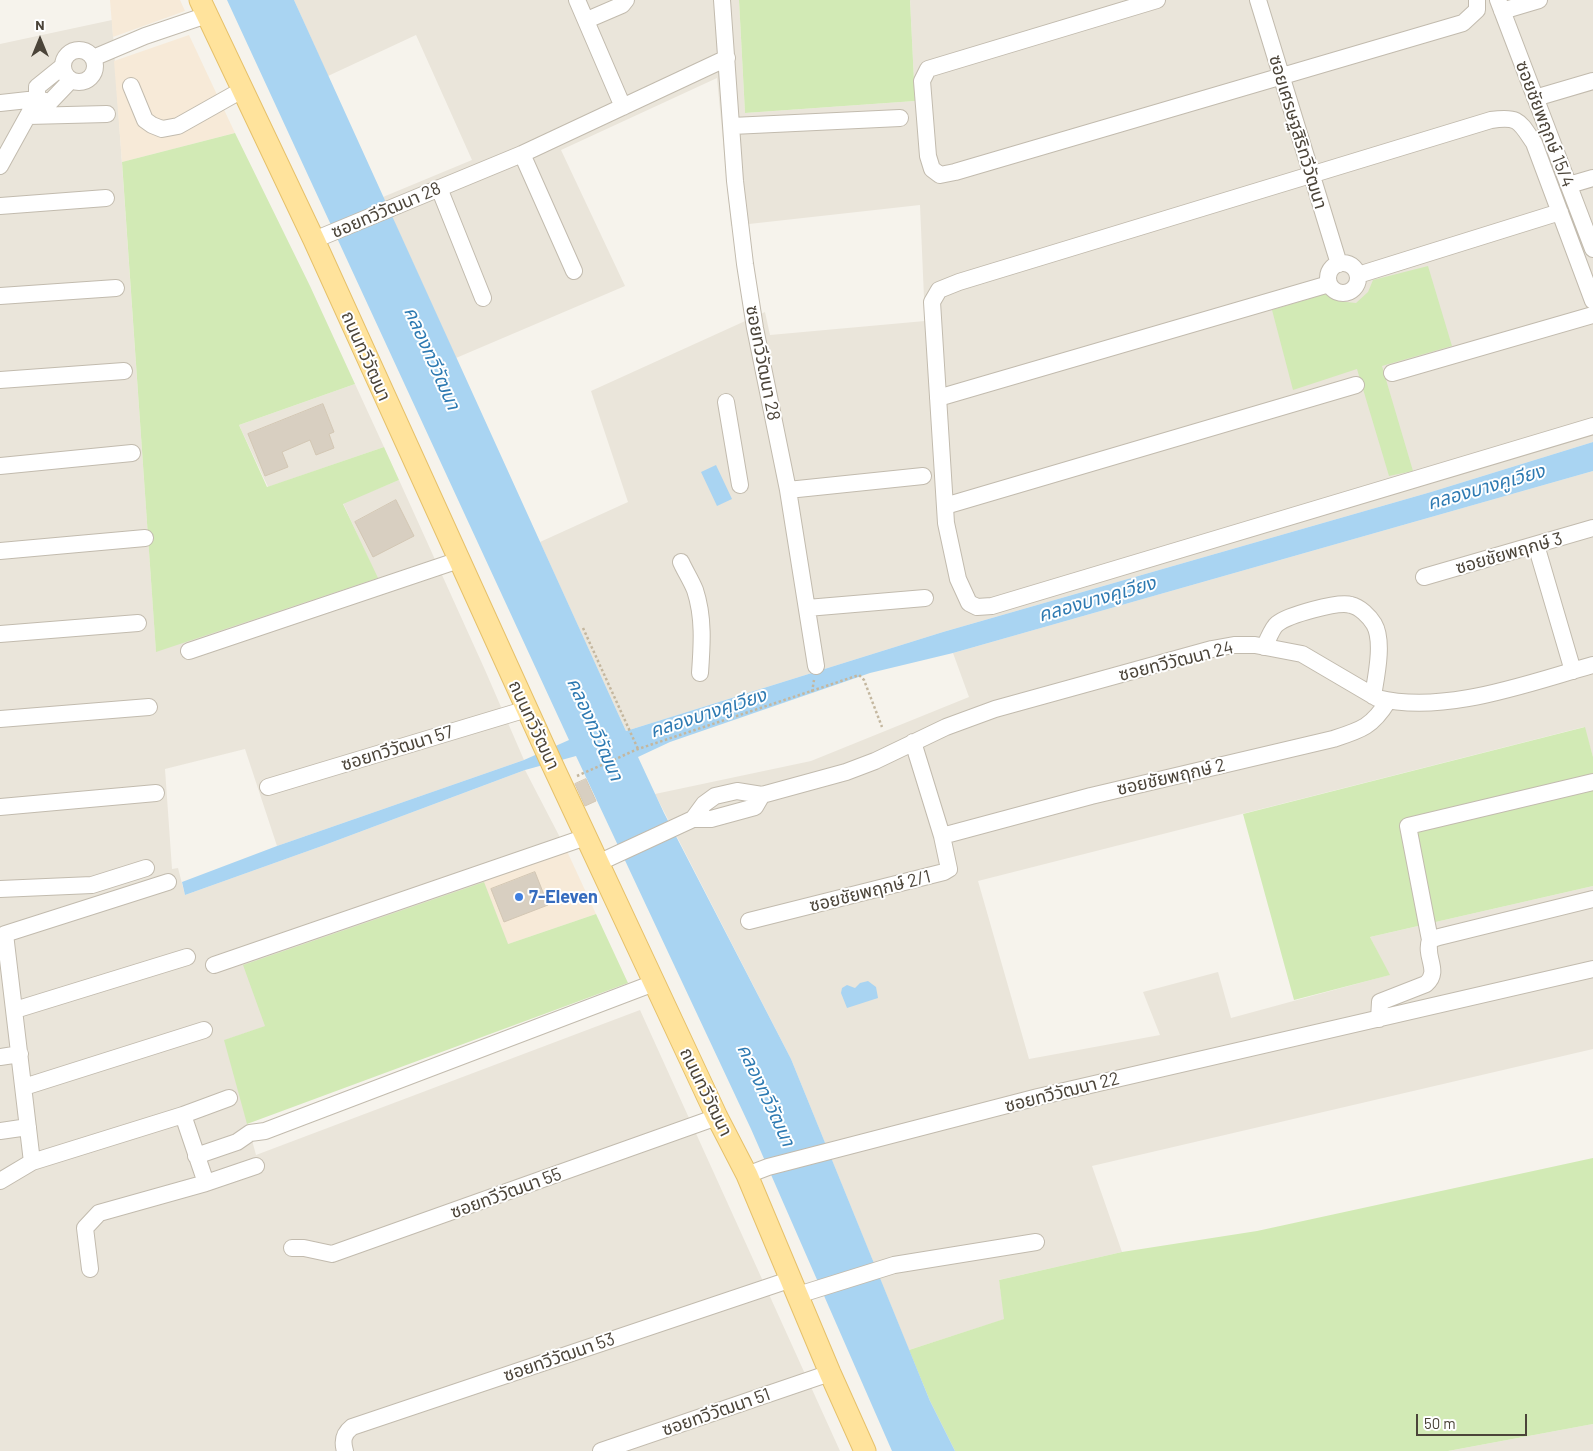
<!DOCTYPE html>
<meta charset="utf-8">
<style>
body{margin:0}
#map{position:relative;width:1593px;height:1451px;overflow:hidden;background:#f6f3ec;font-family:Barlow,sans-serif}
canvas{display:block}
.north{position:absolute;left:15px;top:15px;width:50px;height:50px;-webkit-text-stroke:4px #fff;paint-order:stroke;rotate:0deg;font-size:14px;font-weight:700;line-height:20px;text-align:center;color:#4b4439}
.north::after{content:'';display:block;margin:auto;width:18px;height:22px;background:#4b4439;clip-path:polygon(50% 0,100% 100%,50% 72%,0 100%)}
.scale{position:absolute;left:1416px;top:1414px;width:111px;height:22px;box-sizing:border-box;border:2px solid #4b4439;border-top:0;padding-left:6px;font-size:15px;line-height:18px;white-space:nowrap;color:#4b4439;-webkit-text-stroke:4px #fff;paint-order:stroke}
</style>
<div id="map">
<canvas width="1593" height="1451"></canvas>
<div class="north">N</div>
<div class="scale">50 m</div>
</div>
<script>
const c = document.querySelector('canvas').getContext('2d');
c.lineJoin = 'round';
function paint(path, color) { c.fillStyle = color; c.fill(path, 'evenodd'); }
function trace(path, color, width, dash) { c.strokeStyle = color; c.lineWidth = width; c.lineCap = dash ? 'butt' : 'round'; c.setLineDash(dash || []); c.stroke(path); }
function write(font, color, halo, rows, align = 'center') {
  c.font = font + ' Barlow,"Noto Sans Thai",sans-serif'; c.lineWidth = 4; c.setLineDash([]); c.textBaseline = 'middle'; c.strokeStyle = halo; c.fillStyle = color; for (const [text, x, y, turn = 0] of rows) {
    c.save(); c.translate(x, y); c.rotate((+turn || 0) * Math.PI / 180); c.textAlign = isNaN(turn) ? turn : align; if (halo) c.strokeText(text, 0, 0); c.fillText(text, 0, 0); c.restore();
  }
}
const residential = new Path2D(`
 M 294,0 L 739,0 L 745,113 L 915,101 L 910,0 L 1593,0 L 1593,442 L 1431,492 L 943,632 L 626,731 L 540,542 L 628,502 L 591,391 L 765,312 L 770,335 L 925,321 L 920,205 L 731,226 L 717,78 L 561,150 L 625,286 L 456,358 L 383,197 L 472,160 L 416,35 L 328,76 Z
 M 112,20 L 156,651 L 377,578 L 343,503 L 399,480 L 485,670 L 524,760 L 277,846 L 245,749 L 165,769 L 172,869 L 178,868 L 185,895 L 322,846 L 525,770 L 566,849 L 508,944 L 225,1040 L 256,1155 L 640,1010 L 840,1451 L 0,1451 L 0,44 Z
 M 355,384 L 384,447 L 268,487 L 239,425 Z
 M 1593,471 L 1593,757 L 1584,727 L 978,881 L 1029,1059 L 1160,1035 L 1143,992 L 1218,972 L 1231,1018 L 1389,975 L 1370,937 L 1593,886 L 1593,1049 L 1092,1166 L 1122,1252 L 999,1280 L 1005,1319 L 909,1350 L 791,1059 L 655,794 L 811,761 L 969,697 L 953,653 Z
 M 1593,1424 L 1593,1451 L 1448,1451 Z`);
const commercial = new Path2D(`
 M 110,0 L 180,0 L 185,11 L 113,37 Z
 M 189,35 L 235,133 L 122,162 L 114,61 Z
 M 566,849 L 596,914 L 508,944 L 484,882 Z`);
const green = new Path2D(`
 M 739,0 L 910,0 L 915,101 L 745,113 Z
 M 235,133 L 310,286 L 355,384 L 239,425 L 267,487 L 384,447 L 399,480 L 343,504 L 378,578 L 156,652 L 122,162 Z
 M 1428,266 L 1452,346 L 1382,366 L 1413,471 L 1389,476 L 1357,369 L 1293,390 L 1272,310 L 1325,294 L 1337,301 L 1356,303 L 1368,292 L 1373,280 Z
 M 1585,727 L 1593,757 L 1593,886 L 1370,937 L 1390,975 L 1294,1000 L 1243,814 Z
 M 484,882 L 508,944 L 596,914 L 628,983 L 247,1124 L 224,1040 L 265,1026 L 243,965 Z
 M 1593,1158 L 1593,1424 L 1448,1451 L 955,1451 L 930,1401 L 909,1350 L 1004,1319 L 999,1280 L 1122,1252 L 1257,1231 Z`);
const water = new Path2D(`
 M 227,0 L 294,0 L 626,731 L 943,632 L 1431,492 L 1593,442 L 1593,471 L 953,653 L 870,673 L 670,742 L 638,757 L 664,813 L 791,1059 L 930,1401 L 955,1451 L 892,1451 L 751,1129 L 576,756 L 525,770 L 322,846 L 185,895 L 182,882 L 277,846 L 524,760 L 569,740 Z
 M 716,465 L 732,499 L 717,506 L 701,472 Z
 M 868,981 L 876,987 L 878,998 L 847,1008 L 841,993 L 842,988 L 847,985 L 855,988 L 860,983 Z`);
const building = new Path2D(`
 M 323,404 L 334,432 L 329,434 L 334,448 L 316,455 L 310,440 L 282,452 L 288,467 L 265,476 L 248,434 Z
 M 396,500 L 414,536 L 373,557 L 355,522 Z
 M 586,779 L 596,801 L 585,806 L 575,784 Z
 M 535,872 L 548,905 L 504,922 L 491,889 Z`);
const path = new Path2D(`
 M 583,628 L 638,749
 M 812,692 L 814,680
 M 577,776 L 638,749 L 859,675 L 864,680 L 882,727`);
const minor = new Path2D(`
 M 577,0 L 623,107
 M 722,0 L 735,181 L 745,264 L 755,328 L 788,490 L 816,666
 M 1157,0 L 928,69 L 922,81 L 928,156 L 932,169 L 940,175 L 955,172 L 1463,23 L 1477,10 L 1477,0
 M 1258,0 L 1339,264
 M 1498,0 L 1593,249
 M 1502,11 L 1539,0
 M 587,20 L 622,5 L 626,0
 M63 66a16 16 0 1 1 32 0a16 16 0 1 1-32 0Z
 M 93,58 L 145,36 L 207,15
 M 131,86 L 145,120 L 152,125 L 162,129 L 178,126 L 242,90
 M 1535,98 L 1593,81
 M 0,103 L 37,99 L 50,102 L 71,80
 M 28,116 L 107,114
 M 732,126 L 900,118
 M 522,154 L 574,271
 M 0,166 L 37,99 L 37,87 L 63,66
 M 1569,185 L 1593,178
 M 439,188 L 483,298
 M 0,206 L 106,198
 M 314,240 L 522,154 L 727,58
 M1328 278a15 15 0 1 1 30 0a15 15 0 1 1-30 0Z
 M 1358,275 L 1560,212
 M 0,296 L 116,288
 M 1593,301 L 1534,143 C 1519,121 1519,116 1491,120 L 959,282 L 939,290 L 932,302 L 946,523 L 958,579 L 969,603 L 977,607 L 992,606 L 1593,426
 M 1392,373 L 1593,315
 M 0,380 L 124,371
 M 938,398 L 1329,284
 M 726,402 L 740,485
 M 0,466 L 132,453
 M 788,490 L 923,476
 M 945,506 L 1356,385
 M 1536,545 L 1573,671
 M 0,551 L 145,538
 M 681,562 C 685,571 691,580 695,590 C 704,617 702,645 700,673
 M 1424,577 L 1593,528
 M 807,608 L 925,598
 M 0,634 L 138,623
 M 1264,647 C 1268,640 1272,628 1277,624 C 1288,615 1338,601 1351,605 C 1360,607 1369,616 1374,624 C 1384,641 1376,677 1373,696
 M 189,651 L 459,560
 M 0,719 L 149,707
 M 268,787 L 527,709
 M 0,807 L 156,793
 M 693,819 L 704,804 L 715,796 L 737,791 L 762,795 L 846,772 L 875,761 L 946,727 L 995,709 L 1212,649 L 1234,645 L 1255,645 L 1302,654 L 1377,698 C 1445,715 1528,683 1593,665
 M 942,836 L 1091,796 L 1333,739 C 1361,730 1372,727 1388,701
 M 598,863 L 693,819 L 711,819 L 755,807 L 762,795
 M 0,889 L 92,885 L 146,868
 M 749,921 L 944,872 L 949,869 L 942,836 L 913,742
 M 1430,940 L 1439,937 L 1593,899
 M 214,965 L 586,837
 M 15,1010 L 187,957
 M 1379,1019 L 1380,1002 L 1426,984 C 1441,971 1424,957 1430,940 L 1408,826 L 1593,782
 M 0,1057 L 20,1054
 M 24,1087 L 204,1030
 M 183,1115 L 229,1098
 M 0,1131 L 28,1127
 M 196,1156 L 237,1142 L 250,1133 L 265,1131 L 654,983
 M 32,1162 L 5,934 L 168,882
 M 747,1175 L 768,1167 L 1038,1097 L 1593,969
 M 0,1181 L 32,1162 L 183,1115 L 206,1183 L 99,1213 L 85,1228 L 90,1269
 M 206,1183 L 256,1166
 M 292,1248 L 304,1248 L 332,1254 L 717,1117
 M 798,1295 L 894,1265 L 1036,1242
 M 345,1451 C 342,1441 343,1434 352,1427 L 792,1279
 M 601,1451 L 830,1373`);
const major = new Path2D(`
 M 200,0 L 314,240 L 552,764 L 717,1117 L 747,1175 L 830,1373 L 865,1451`);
const markers = [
 [519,897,5,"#3f7fe0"]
];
const streetNames = [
 ["ซอยชัยพฤกษ์ 15/4",1545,124,69],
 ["ซอยเศรษฐสิริทวีวัฒนา",1298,132,73],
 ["ซอยทวีวัฒนา 28",386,210,-23],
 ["ถนนทวีวัฒนา",366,356,66],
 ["ซอยทวีวัฒนา 28",763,363,79],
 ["ซอยชัยพฤกษ์ 3",1509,553,-16],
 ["ซอยทวีวัฒนา 24",1176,661,-14],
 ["ถนนทวีวัฒนา",534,725,65],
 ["ซอยทวีวัฒนา 57",397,748,-17],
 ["ซอยชัยพฤกษ์ 2",1171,777,-13],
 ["ซอยชัยพฤกษ์ 2/1",870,891,-14],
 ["ถนนทวีวัฒนา",706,1092,64],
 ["ซอยทวีวัฒนา 22",1062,1092,-14],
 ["ซอยทวีวัฒนา 55",506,1193,-20],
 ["ซอยทวีวัฒนา 53",559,1357,-19],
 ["ซอยทวีวัฒนา 51",716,1412,-19]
];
const shopNames = [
 ["7-Eleven",529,897]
];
const waterNames = [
 ["คลองทวีวัฒนา",432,358,66],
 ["คลองบางคูเวียง",1486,487,-16],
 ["คลองบางคูเวียง",1097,599,-16],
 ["คลองบางคูเวียง",708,713,-18],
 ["คลองทวีวัฒนา",595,729,66],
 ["คลองทวีวัฒนา",766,1095,65]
];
paint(residential, '#eae5da');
paint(commercial, '#f7ead8');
paint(green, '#d2eab5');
paint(water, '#a9d4f2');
paint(building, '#d8cfc1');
trace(building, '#d3c7b4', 1);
trace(minor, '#c2bbae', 18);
trace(major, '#e6c16a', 23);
trace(path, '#c4b79f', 2.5, [2.5, 2.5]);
trace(minor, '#fff', 16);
trace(major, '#ffe39c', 21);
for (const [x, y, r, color] of markers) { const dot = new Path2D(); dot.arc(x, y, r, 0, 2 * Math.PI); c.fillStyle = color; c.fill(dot); trace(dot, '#fff', 2); }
write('18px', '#4b4439', '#fff', streetNames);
write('bold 18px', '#366cbe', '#fff', shopNames, 'left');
write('italic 19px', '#2e7ab2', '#fff', waterNames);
</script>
